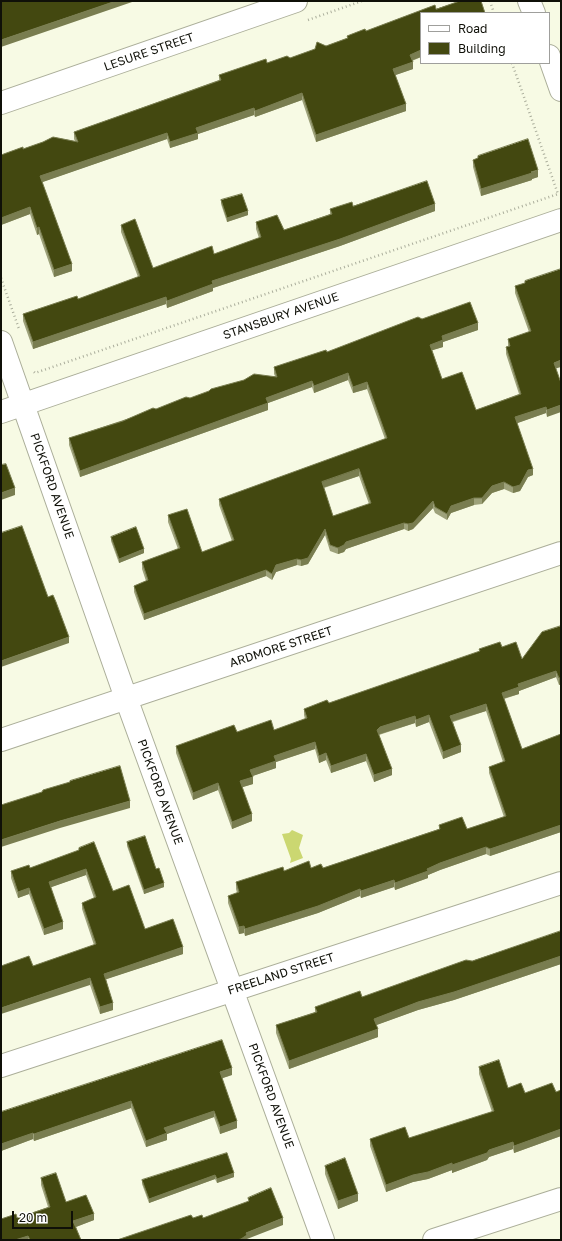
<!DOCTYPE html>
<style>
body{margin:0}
#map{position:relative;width:562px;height:1241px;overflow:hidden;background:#f7fae4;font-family:"Golos Text",sans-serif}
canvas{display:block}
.frame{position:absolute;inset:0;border:2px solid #0f1008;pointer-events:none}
.legend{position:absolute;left:420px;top:12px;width:130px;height:52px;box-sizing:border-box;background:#fff;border:1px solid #9f9f9c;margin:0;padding:5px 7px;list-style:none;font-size:12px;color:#0f1008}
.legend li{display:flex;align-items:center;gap:8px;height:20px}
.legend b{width:20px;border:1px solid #9f9f9c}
.scale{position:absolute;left:12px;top:1211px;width:61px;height:18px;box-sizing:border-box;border:2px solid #0f1008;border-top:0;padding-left:5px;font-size:12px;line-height:14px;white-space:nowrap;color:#0f1008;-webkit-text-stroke:3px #fff;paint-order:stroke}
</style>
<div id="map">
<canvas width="562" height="1241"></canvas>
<div class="frame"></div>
<ul class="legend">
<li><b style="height:5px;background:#fff"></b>Road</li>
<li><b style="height:11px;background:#434810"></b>Building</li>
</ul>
<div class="scale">20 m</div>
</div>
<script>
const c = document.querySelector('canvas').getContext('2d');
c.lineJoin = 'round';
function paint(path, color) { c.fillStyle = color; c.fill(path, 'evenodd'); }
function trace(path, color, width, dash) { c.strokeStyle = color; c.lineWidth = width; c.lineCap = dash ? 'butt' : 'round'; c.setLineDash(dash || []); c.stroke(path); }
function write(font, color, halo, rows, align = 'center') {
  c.font = font + ' "Golos Text",sans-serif'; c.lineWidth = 4; c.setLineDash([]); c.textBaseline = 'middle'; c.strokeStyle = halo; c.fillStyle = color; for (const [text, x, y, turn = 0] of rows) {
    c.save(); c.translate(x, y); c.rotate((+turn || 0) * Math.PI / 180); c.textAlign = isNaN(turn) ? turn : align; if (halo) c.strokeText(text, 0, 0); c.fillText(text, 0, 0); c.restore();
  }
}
const water = new Path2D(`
 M 292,830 L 303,835 L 299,848 L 303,858 L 290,863 L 291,859 L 282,834 L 289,833 Z`);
const path = new Path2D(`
 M 490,1 L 494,13
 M 308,20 L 362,1
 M 1,278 L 19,329
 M 34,372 L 35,373 L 558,194 L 512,63`);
const minor = new Path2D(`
 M 529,1 L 534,13
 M 549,56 L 561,90
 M 1,103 L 296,1
 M 1,342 L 126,698 L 323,1240
 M 1,412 L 561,220
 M 1,740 L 561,553
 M 1,1066 L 561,883
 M 434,1240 L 561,1199`);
const wall = new Path2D(`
 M 460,1 L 481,1 L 485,13 L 421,13 L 421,57 L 412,61 L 413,69 L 395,75 L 406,104 L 406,111 L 316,142 L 302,100 L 255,117 L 254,115 L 198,134 L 198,139 L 170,148 L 167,139 L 42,182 L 72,264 L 72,271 L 54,277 L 39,234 L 37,235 L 30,214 L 1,225 L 1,155 L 23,147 L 23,149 L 43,142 L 53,137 L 75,141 L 74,139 L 74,132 L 219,80 L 219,75 L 266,59 L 267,63 L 287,56 L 290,58 L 315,49 L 317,42 L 326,46 L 347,38 L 347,36 L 365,29 L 366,31 L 435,5 L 436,9 Z
 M 478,156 L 538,177 L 532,179 L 532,180 L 481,196 L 473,167 L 473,160 L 478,158 Z
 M 221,200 L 248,215 L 227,222 L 221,204 Z
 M 353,206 L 435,211 L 340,246 L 213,288 L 213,291 L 167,308 L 166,304 L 33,349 L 23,321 L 23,314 L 78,299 L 138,277 L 121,232 L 121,225 L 153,268 L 214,254 L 259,238 L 256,229 L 256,222 L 284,230 L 330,214 L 330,209 Z
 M 525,281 L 556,369 L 547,417 L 546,413 L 517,423 L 533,475 L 528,477 L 520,491 L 513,493 L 504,489 L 492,493 L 482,504 L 474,505 L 451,513 L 447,520 L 435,513 L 433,508 L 413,529 L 408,531 L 404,529 L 346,549 L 344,552 L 338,554 L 330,551 L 325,535 L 308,564 L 301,566 L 297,565 L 276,572 L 272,580 L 266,576 L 144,620 L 134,592 L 134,586 L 146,581 L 142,569 L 142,562 L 178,549 L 168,522 L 168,515 L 202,552 L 232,541 L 219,505 L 219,499 L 385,439 L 367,389 L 353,393 L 348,380 L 314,393 L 312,387 L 268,403 L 268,410 L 80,477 L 69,445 L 69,438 L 190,398 L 275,376 L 274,374 L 274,367 L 327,352 L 422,319 L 478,330 L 443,342 L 443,347 L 432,350 L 442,379 L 476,410 L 519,394 L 506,354 L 506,347 L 508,346 L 508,339 L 529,332 L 515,293 L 515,286 L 525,283 ZM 359,476 L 369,504 L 333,516 L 324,488 Z
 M 111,537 L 144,553 L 119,563 L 111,541 Z
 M 561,626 L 561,684 L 559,685 L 556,677 L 519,691 L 519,694 L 504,699 L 522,749 L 561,734 L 561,832 L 490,856 L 486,854 L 440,870 L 428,875 L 428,878 L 395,890 L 394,887 L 361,898 L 360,896 L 318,913 L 245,936 L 244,933 L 239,934 L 228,903 L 228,896 L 237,893 L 236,889 L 236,882 L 284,871 L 311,868 L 323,868 L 439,829 L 439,825 L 467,829 L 504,817 L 489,773 L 489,767 L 503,762 L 486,711 L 453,722 L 461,752 L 443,759 L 429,722 L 416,727 L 415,723 L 379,735 L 392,775 L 374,782 L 366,761 L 331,773 L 326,760 L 319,763 L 315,749 L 276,762 L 276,768 L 252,776 L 253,784 L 242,787 L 252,821 L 232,829 L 218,790 L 193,800 L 176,753 L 176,746 L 237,732 L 274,730 L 305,719 L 304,715 L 304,709 L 329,703 L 479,652 L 479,649 L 502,647 L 522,659 Z
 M 127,842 L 156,869 L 164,887 L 144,894 L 127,846 Z
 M 79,848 L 113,891 L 145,929 L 183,954 L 106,979 L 113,1010 L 100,1014 L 90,985 L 33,966 L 94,945 L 82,909 L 82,903 L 94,898 L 86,875 L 51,887 L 63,929 L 44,935 L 29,894 L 18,898 L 11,878 L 11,871 L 30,868 L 79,851 Z
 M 561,931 L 561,964 L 454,1000 L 418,1010 L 376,1025 L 378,1037 L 289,1069 L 276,1033 L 276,1025 L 315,1012 L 315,1007 L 362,997 L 472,961 Z
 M 479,1067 L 508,1088 L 525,1093 L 556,1092 L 561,1090 L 561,1136 L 514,1153 L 513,1149 L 489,1157 L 487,1160 L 452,1173 L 452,1170 L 428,1179 L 413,1182 L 386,1192 L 370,1146 L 370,1139 L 409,1138 L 492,1112 L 479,1074 Z
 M 232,1075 L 222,1078 L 237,1128 L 220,1134 L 214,1117 L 167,1134 L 167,1140 L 146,1147 L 131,1108 L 34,1141 L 33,1139 L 1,1151 L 1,1112 Z
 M 227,1153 L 234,1177 L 217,1183 L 215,1179 L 149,1203 L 142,1184 L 142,1180 Z
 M 325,1166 L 358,1201 L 338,1209 L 325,1174 Z
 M 41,1178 L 66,1202 L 94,1220 L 76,1227 L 81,1240 L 1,1240 L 17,1218 L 48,1207 L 41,1185 Z`);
const shadedWall = new Path2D(`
 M 116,1 L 135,1 L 1,47 L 1,40 Z
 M 421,50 L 421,57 L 410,61 L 410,55 Z
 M 413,62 L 413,69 L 393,76 L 393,69 Z
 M 302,93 L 302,100 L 255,117 L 255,111 Z
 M 406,104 L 406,111 L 316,142 L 316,135 Z
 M 254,108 L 254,115 L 198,134 L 198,139 L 170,148 L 170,142 L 196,128 Z
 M 167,133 L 167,139 L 40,183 L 40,176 Z
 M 538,170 L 538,177 L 532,179 L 532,180 L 481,196 L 481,189 Z
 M 435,204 L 435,211 L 340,246 L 213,288 L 213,291 L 167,308 L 167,301 L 212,281 Z
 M 30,207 L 30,214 L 1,225 L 1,218 Z
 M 248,211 L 248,215 L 227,222 L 227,218 Z
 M 39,227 L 39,234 L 37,235 L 37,228 Z
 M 72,264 L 72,271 L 54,277 L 54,270 Z
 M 166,297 L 166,304 L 33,349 L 33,342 Z
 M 478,323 L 478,330 L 443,342 L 443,347 L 430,351 L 430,345 L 442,336 Z
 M 561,360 L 561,367 L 554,369 L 554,363 Z
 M 348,373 L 348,380 L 314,393 L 314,386 Z
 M 312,381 L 312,387 L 268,403 L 268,410 L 80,477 L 80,471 L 266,398 Z
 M 367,382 L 367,389 L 353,393 L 353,387 Z
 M 561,405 L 561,412 L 547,417 L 547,410 Z
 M 546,407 L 546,413 L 515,424 L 515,417 Z
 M 359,469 L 359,476 L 322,488 L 322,482 Z
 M 533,469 L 533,475 L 528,477 L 520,491 L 513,493 L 513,487 L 528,470 Z
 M 504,482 L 504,489 L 492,493 L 482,504 L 482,498 L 492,486 Z
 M 15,488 L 15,495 L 1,500 L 1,493 Z
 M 474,498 L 474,505 L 451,513 L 447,520 L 447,514 L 451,506 Z
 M 433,501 L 433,508 L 413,529 L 408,531 L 408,524 Z
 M 404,523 L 404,529 L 346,549 L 344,552 L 338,554 L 338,548 L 346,542 Z
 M 325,529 L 325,535 L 308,564 L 301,566 L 301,560 Z
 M 144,549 L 144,553 L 119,563 L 119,559 Z
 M 297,559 L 297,565 L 276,572 L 272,580 L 272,574 L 276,565 Z
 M 266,570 L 266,576 L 144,620 L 144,614 Z
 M 69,637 L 69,643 L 1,667 L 1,661 Z
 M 556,671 L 556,677 L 519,691 L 519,694 L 502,699 L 502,693 L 518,684 Z
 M 559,678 L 561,678 L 561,684 L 559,685 Z
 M 486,704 L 486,711 L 450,722 L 450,716 Z
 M 429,715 L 429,722 L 416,727 L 416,720 Z
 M 415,716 L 415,723 L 380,734 L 377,736 L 377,730 L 380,727 Z
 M 315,742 L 315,749 L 276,762 L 276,768 L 250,777 L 250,770 L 274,756 Z
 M 461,745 L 461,752 L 443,759 L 443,752 Z
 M 326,753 L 326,760 L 319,763 L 319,756 Z
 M 366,754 L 366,761 L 331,773 L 331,766 Z
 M 392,769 L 392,775 L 374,782 L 374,775 Z
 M 253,777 L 253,784 L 240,788 L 240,781 Z
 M 218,783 L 218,790 L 193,800 L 193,793 Z
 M 130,801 L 130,808 L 60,828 L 1,847 L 1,840 L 60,821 Z
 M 252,814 L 252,821 L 232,829 L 232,822 Z
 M 561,825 L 561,832 L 490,856 L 490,849 Z
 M 486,847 L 486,854 L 440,870 L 428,875 L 428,878 L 395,890 L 395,883 L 440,863 Z
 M 86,869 L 86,875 L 49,888 L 49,882 Z
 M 394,880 L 394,887 L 361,898 L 361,891 Z
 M 164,883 L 164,887 L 144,894 L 144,890 Z
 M 29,888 L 29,894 L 18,898 L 18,892 Z
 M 360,889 L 360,896 L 318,913 L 245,936 L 245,929 Z
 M 63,922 L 63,929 L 44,935 L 44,929 Z
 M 244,926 L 244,933 L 239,934 L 239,927 Z
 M 183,947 L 183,954 L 104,980 L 104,974 Z
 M 561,956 L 561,964 L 454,1000 L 418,1010 L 374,1026 L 374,1019 L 418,1002 Z
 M 90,978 L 90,985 L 1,1014 L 1,1008 Z
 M 113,1003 L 113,1010 L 100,1014 L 100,1007 Z
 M 378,1029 L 378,1037 L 289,1069 L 289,1061 Z
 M 232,1068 L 232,1075 L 220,1079 L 220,1072 Z
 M 131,1101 L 131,1108 L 34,1141 L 34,1134 Z
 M 214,1111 L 214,1117 L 167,1134 L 167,1140 L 146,1147 L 146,1141 L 164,1128 Z
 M 237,1121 L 237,1128 L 220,1134 L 220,1127 Z
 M 561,1129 L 561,1136 L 514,1153 L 514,1146 Z
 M 33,1133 L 33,1139 L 1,1151 L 1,1144 Z
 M 513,1142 L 513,1149 L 489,1157 L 487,1160 L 452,1173 L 452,1165 L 489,1150 Z
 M 452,1163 L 452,1170 L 428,1179 L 413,1182 L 386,1192 L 386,1185 L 413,1175 Z
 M 234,1173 L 234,1177 L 217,1183 L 217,1179 Z
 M 215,1175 L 215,1179 L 149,1203 L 149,1199 Z
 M 358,1194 L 358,1201 L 338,1209 L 338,1201 Z
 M 94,1214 L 94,1220 L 73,1228 L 73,1221 Z
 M 283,1218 L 283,1225 L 247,1239 L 247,1240 L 237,1240 L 246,1233 Z
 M 28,1236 L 28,1240 L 15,1240 Z`);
const building = new Path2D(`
 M 1,1 L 116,1 L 1,40 Z
 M 460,1 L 481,1 L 485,13 L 421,13 L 421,50 L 410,55 L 413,62 L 393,69 L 406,104 L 316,135 L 302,93 L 255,111 L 254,108 L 196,128 L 198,133 L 170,142 L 167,133 L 40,176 L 72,264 L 54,270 L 39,227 L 37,228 L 30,207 L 1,218 L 1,155 L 23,147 L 23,149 L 43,142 L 53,137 L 78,142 L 74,132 L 221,80 L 219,75 L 266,59 L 267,63 L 287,56 L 290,58 L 315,49 L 317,42 L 326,46 L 348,38 L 347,36 L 365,29 L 366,31 L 435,5 L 436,9 Z
 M 528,139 L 538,170 L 531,172 L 532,173 L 481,189 L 473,160 L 478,158 L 478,156 Z
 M 427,181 L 435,204 L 340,239 L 212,281 L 213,284 L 167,301 L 166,297 L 33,342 L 23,314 L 77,296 L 78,299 L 140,276 L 121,225 L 135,219 L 153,268 L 212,246 L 214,254 L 261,237 L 256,222 L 277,215 L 284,230 L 332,214 L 330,209 L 352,202 L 353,206 Z
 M 242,194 L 248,211 L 227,218 L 221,200 Z
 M 561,269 L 561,360 L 554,363 L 561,383 L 561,405 L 547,410 L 546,407 L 515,417 L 533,469 L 528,470 L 520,485 L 513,487 L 504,482 L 492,486 L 482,498 L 474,498 L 451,506 L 447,514 L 435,507 L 433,501 L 413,523 L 408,524 L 404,523 L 346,542 L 344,545 L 338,548 L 330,545 L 325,529 L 308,558 L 301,560 L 297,559 L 276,565 L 272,574 L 266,570 L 144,614 L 134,586 L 148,580 L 142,562 L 180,548 L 168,515 L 187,509 L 202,552 L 234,540 L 219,499 L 387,438 L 367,382 L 353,387 L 348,373 L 314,386 L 312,381 L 266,398 L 268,403 L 80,471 L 69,438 L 123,421 L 153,408 L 156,409 L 186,397 L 190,398 L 209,391 L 211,389 L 244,380 L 254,374 L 277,377 L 274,367 L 326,350 L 327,352 L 418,317 L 422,319 L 470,302 L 478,323 L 442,336 L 443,340 L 430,345 L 442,379 L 462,372 L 476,410 L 521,394 L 506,347 L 510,346 L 508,339 L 531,331 L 515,286 L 525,283 L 525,281 ZM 359,469 L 371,503 L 333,516 L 322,482 Z
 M 6,464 L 15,488 L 1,493 L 1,465 Z
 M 22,526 L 48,597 L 53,595 L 56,602 L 69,637 L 1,661 L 1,533 Z
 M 136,527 L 144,549 L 119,559 L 111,537 Z
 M 561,626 L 561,678 L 559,678 L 556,671 L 518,684 L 519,687 L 502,693 L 522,749 L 561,734 L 561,825 L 490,849 L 486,847 L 440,863 L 427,869 L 428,871 L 395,883 L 394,880 L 361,891 L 360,889 L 318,906 L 245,929 L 244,926 L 239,927 L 228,896 L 239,892 L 236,882 L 283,867 L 284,871 L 309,861 L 311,868 L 321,864 L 323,868 L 440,829 L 439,825 L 462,817 L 467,829 L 506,816 L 489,767 L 505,761 L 486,704 L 450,716 L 461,745 L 443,752 L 429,715 L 416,720 L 415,716 L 380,727 L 377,730 L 392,769 L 374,775 L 366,754 L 331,766 L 326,753 L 319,756 L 315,742 L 274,756 L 276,761 L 250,770 L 253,777 L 240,781 L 252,814 L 232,822 L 218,783 L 193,793 L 176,746 L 234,725 L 237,732 L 271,720 L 274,730 L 307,718 L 304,709 L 327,700 L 329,703 L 480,651 L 479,649 L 500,642 L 502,647 L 516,642 L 522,659 L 542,632 Z
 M 120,766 L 130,801 L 60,821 L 1,840 L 1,805 L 42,792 L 43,790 L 70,782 L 70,781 Z
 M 145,836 L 156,869 L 159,868 L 164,883 L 144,890 L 127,842 Z
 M 94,842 L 113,891 L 129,885 L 145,929 L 173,919 L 183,947 L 104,974 L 113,1003 L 100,1007 L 90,978 L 1,1008 L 1,966 L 29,956 L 33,966 L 96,944 L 82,903 L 96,897 L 86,869 L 49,882 L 63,922 L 44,929 L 29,888 L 18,892 L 11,871 L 29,865 L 30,868 L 79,850 L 79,848 Z
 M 561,931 L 561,956 L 454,992 L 418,1002 L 374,1019 L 378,1029 L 289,1061 L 276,1025 L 317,1012 L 315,1007 L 360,991 L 362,997 L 466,960 L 472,961 Z
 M 222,1040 L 232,1068 L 220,1072 L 237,1121 L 220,1127 L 214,1111 L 164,1128 L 167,1133 L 146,1141 L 131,1101 L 34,1134 L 33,1133 L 1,1144 L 1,1112 Z
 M 499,1060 L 508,1088 L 521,1083 L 525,1093 L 552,1083 L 556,1092 L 561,1090 L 561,1129 L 514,1146 L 513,1142 L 489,1150 L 487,1153 L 452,1165 L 452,1163 L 428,1172 L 413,1175 L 386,1185 L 370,1139 L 405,1127 L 409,1138 L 494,1111 L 479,1067 Z
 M 227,1153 L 234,1173 L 217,1179 L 215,1175 L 149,1199 L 142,1180 Z
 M 345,1158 L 358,1194 L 338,1201 L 325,1166 Z
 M 56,1173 L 66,1202 L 86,1195 L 94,1214 L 73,1221 L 81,1240 L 30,1240 L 28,1236 L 15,1240 L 1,1240 L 1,1219 L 16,1214 L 17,1218 L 50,1207 L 41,1178 Z
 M 271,1188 L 283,1218 L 246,1233 L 247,1235 L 241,1239 L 237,1240 L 117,1240 L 191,1215 L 193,1218 L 202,1215 L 203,1218 L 249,1201 L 248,1198 Z`);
const streetNames = [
 ["LESURE STREET",149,52,-19],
 ["STANSBURY AVENUE",281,316,-19],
 ["PICKFORD AVENUE",52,486,71],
 ["ARDMORE STREET",281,647,-18],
 ["PICKFORD AVENUE",160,792,70],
 ["FREELAND STREET",281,974,-18],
 ["PICKFORD AVENUE",271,1096,70]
];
paint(water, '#cbd771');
trace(minor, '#abae99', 24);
trace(path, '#abae9c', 2.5, [1, 3]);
trace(minor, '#fff', 22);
paint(wall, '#9da17a');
paint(shadedWall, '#797d50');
paint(building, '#434810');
trace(building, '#797d50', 1);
write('12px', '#0f1008', '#fff', streetNames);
</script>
